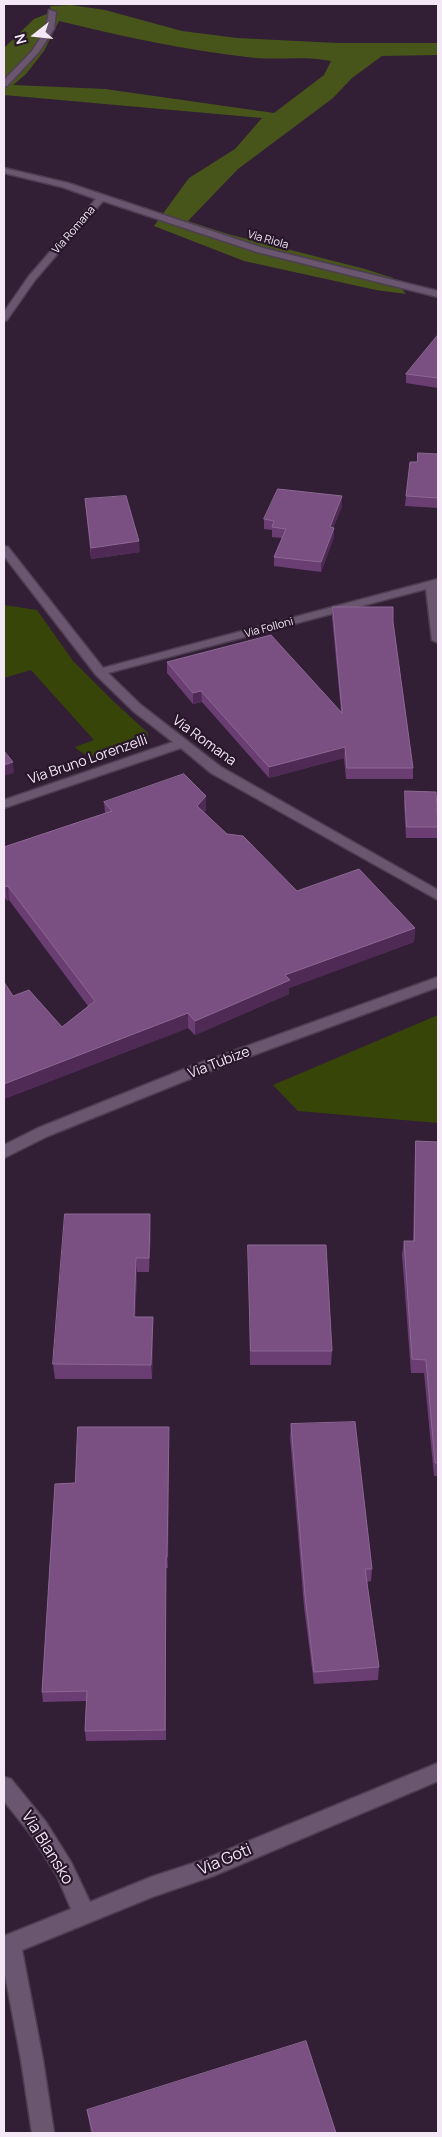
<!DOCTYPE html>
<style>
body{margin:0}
#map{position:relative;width:442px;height:2137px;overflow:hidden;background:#321f36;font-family:Manrope,sans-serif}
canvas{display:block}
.frame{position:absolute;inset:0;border:5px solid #f4e7f6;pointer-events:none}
.north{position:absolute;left:10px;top:10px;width:50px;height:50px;-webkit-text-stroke:4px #28162b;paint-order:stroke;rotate:254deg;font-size:14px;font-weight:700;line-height:20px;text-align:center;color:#f4e7f6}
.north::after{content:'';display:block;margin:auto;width:18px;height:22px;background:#f4e7f6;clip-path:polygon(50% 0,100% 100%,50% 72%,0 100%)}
</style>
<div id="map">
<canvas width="442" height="2137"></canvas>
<div class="frame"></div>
<div class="north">N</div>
</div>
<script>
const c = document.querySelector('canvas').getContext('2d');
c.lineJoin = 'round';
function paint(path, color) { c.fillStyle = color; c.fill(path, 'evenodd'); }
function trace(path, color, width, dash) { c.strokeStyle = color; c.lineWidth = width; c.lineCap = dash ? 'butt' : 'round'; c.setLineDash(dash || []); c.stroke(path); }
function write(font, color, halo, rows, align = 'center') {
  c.font = font + ' Manrope,sans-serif'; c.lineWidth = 4.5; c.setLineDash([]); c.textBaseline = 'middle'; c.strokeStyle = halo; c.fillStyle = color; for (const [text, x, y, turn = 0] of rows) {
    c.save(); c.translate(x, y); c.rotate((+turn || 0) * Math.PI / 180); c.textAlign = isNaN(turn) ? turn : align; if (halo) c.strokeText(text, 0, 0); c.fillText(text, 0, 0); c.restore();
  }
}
const green = new Path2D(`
 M 4,605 L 37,610 L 73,661 L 111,699 L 148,733 L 147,742 C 129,756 92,766 75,747 L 94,740 L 31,670 L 4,678 Z
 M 438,1015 L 438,1123 L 298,1111 L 273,1085 Z`);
const forest = new Path2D(`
 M 71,5 L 105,10 L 182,31 L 237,38 L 337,43 L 438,43 L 438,55 L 382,56 L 352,78 L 333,98 L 238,169 L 188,221 L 228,234 L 365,269 L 393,278 L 406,294 L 376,290 L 244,261 L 154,226 L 189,178 L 235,149 L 262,118 L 4,95 L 4,48 L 34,19 L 52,12 L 50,6 ZM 59,21 C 121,36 184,50 247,57 C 275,61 304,55 331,61 L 324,75 L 274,113 L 105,89 L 13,85 L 26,74 L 44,51 Z`);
const minor = new Path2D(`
 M 49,10 L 56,12 L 54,29 L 39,52 L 7,86 L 4,86 L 4,80 L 32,51 L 46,29 Z
 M 4,168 L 68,183 L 263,248 L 438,291 L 438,297 L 257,252 L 103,201 L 35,280 L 7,320 L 4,321 L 4,312 L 29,276 L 96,199 L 62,187 L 4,173 Z
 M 4,546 L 8,547 L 103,668 L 438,579 L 438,643 L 432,640 L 426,589 L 108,673 L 141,705 L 221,767 L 438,890 L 438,900 L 211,773 L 181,748 L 4,808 L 4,800 L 173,742 L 133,711 L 96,675 L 4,556 Z
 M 438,977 L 438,987 L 202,1074 L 48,1136 L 4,1158 L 4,1145 L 38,1128 L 192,1066 Z
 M 438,1763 L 438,1781 L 213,1876 L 152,1897 L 22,1950 L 43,2060 L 54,2133 L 32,2133 L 21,2060 L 4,1969 L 4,1936 L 71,1909 L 57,1876 L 32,1836 L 4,1801 L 4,1777 L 11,1779 L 46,1822 L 71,1862 L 90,1902 L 151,1877 L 203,1860 Z`);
const wall = new Path2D(`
 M 438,335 L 438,388 L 406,383 L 406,374 Z
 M 438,454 L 438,508 L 405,506 L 406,496 Z
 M 342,496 L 342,506 L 333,528 L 334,528 L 334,537 L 321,572 L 274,566 L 274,557 L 282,538 L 272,537 L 272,530 L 264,529 L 264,519 Z
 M 85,499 L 140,552 L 91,559 Z
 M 333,607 L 393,622 L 413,768 L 413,779 L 346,779 L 344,758 L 269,778 L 202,702 L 193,704 L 167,673 L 167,662 L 341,711 L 332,617 Z
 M 405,791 L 438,827 L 438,838 L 406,838 L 404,802 Z
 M 104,802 L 206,810 L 204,812 L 227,834 L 297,891 L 415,928 L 414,942 L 289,988 L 289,994 L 195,1035 L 188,1028 L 4,1099 L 5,1103 L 4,1103 L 4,982 L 13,996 L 62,1027 L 88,1006 L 9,900 L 7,901 L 4,896 L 4,847 L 105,813 Z
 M 416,1141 L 438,1142 L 438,1476 L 434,1476 L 424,1373 L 411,1373 L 402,1254 L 404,1241 L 413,1241 L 415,1154 Z
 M 151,1229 L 149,1272 L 137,1272 L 135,1317 L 153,1317 L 153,1331 L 152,1379 L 55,1379 L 53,1364 Z
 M 248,1245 L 332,1351 L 331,1365 L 250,1365 Z
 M 291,1424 L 372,1569 L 371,1581 L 367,1582 L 379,1667 L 378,1680 L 314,1684 L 304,1607 L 290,1437 Z
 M 169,1438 L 168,1568 L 166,1568 L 166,1740 L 86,1741 L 85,1731 L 86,1701 L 43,1702 L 42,1692 L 75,1483 Z
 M 87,2110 L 336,2133 L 91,2133 L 89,2122 Z`);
const shadedWall = new Path2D(`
 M 342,496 L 342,506 L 329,537 L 330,527 Z
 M 334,528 L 334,537 L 321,572 L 321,562 Z
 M 139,541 L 140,552 L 91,559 L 91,548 Z
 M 201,691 L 202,702 L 193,704 L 193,693 Z
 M 345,747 L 344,758 L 269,778 L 269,767 Z
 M 13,762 L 14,773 L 4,776 L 4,765 Z
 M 206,796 L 206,810 L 197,820 L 197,806 Z
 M 8,886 L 9,900 L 7,901 L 6,887 Z
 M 415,928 L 414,942 L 289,988 L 289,994 L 195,1035 L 195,1021 L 285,975 Z
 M 188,1013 L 188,1028 L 4,1099 L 5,1103 L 4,1103 L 4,1084 Z
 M 150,1214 L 151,1229 L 149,1272 L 149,1258 Z
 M 136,1258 L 137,1272 L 135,1331 L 134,1317 Z
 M 153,1317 L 153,1331 L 152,1379 L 151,1365 Z
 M 169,1427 L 169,1438 L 168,1568 L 167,1557 Z`);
const building = new Path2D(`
 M 438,335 L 438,378 L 406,374 Z
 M 418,453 L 438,454 L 438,498 L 406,496 L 410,462 L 417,462 Z
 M 278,489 L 342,496 L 330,527 L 334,528 L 321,562 L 274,557 L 286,529 L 272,527 L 274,521 L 264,519 Z
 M 126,496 L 139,541 L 91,548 L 85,499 Z
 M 333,607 L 393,607 L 393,622 L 413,768 L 347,768 L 345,747 L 269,767 L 201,691 L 193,693 L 167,662 L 271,635 L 342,713 Z
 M 4,751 L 13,762 L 4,765 Z
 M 184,774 L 206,796 L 197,806 L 227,834 L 243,836 L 297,891 L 359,869 L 415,928 L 285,975 L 290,980 L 195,1021 L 188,1013 L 4,1084 L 4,982 L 13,996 L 29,990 L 62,1027 L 95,1001 L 8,886 L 6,887 L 4,884 L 4,847 L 112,811 L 104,802 Z
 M 405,791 L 436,792 L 438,827 L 407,827 Z
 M 416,1141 L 438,1142 L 438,1463 L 435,1463 L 426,1360 L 412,1359 L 404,1241 L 414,1241 Z
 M 65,1214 L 150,1214 L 149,1258 L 136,1258 L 134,1317 L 153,1317 L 151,1365 L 53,1364 Z
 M 248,1245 L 326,1245 L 332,1351 L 251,1351 Z
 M 355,1422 L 372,1569 L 365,1569 L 379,1667 L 314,1672 L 305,1595 L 291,1424 Z
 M 78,1427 L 169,1427 L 167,1557 L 166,1557 L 165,1730 L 85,1731 L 87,1691 L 42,1692 L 55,1484 L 75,1483 Z
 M 306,2041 L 336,2133 L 93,2133 L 87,2110 Z`);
const farStreetnames = [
 ["Via Romana",74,230,-49],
 ["Via Riola",268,240,16],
 ["Via Folloni",269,628,-15]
];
const streetNames = [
 ["Via Romana",204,741,36],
 ["Via Bruno Lorenzelli",88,760,-19],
 ["Via Tubize",219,1063,-21]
];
const nearStreetnames = [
 ["Via Blansko",47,1848,58],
 ["Via Goti",225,1860,-23]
];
paint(green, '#384509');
paint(forest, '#48551a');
trace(minor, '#4e3e51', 3);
paint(minor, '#6b566f');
paint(wall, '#6a3e73');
paint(shadedWall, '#4e2a55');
paint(building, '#795081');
trace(building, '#8c6893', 1);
write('11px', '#f4e7f6', '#28162b', farStreetnames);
write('14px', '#f4e7f6', '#28162b', streetNames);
write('16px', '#f4e7f6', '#28162b', nearStreetnames);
</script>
